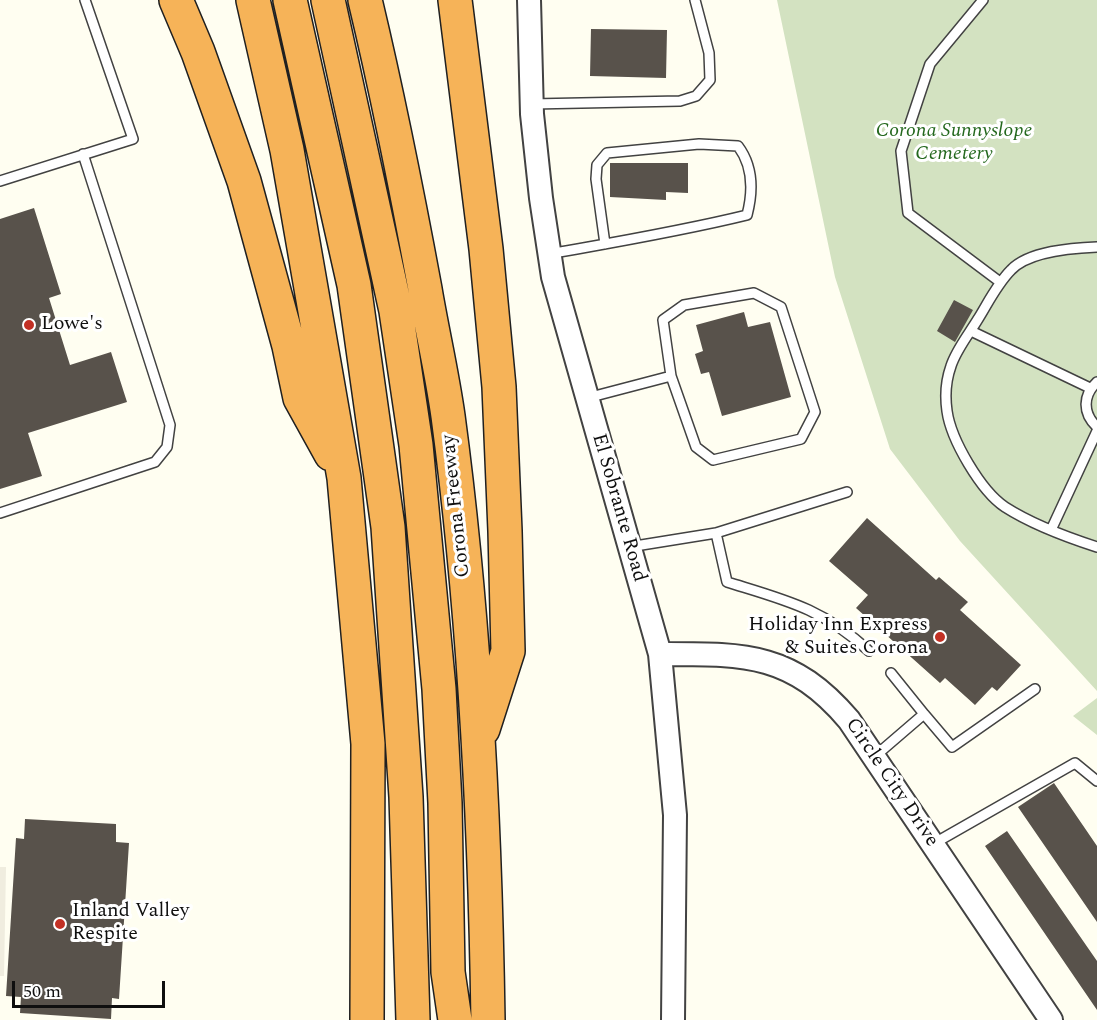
<!DOCTYPE html>
<style>
body{margin:0}
#map{position:relative;width:1097px;height:1020px;overflow:hidden;background:#fffef1;font-family:Spectral,serif}
canvas{display:block}
.scale{position:absolute;left:12px;top:981px;width:153px;height:27px;box-sizing:border-box;border:3px solid #0f0f0f;border-top:0;padding-left:8px;font-size:18px;line-height:21px;white-space:nowrap;color:#0f0f0f;-webkit-text-stroke:4px #fff;paint-order:stroke}
</style>
<div id="map">
<canvas width="1097" height="1020"></canvas>
<div class="scale">50 m</div>
</div>
<script>
const c = document.querySelector('canvas').getContext('2d');
c.lineJoin = 'round';
function paint(path, color) { c.fillStyle = color; c.fill(path, 'evenodd'); }
function trace(path, color, width, dash) { c.strokeStyle = color; c.lineWidth = width; c.lineCap = dash ? 'butt' : 'round'; c.setLineDash(dash || []); c.stroke(path); }
function write(font, color, halo, rows, align = 'center') {
  c.font = font + ' Spectral,serif'; c.lineWidth = 6; c.setLineDash([]); c.textBaseline = 'middle'; c.strokeStyle = halo; c.fillStyle = color; for (const [text, x, y, turn = 0] of rows) {
    c.save(); c.translate(x, y); c.rotate((+turn || 0) * Math.PI / 180); c.textAlign = isNaN(turn) ? turn : align; if (halo) c.strokeText(text, 0, 0); c.fillText(text, 0, 0); c.restore();
  }
}
const cemetery = new Path2D(`
 M 777,0 L 1097,0 L 1097,691 L 960,541 L 890,449 L 835,277 Z
 M 1097,698 L 1097,735 L 1073,716 Z`);
const plaza = new Path2D(`
 M 0,867 L 6,867 L 4,976 L 0,976 Z`);
const building = new Path2D(`
 M 591,29 L 667,30 L 666,78 L 590,76 Z
 M 610,163 L 688,163 L 688,193 L 666,192 L 666,200 L 610,197 Z
 M 34,208 L 61,294 L 49,298 L 70,365 L 111,352 L 127,402 L 28,433 L 42,476 L 0,489 L 0,219 Z
 M 954,300 L 973,310 L 955,342 L 937,331 Z
 M 744,312 L 748,327 L 770,322 L 791,397 L 722,416 L 709,372 L 701,374 L 695,354 L 703,351 L 696,325 Z
 M 867,518 L 936,580 L 939,577 L 968,602 L 960,610 L 1021,665 L 997,691 L 992,687 L 975,705 L 945,678 L 940,683 L 856,608 L 868,595 L 829,561 Z
 M 1054,783 L 1097,846 L 1097,922 L 1018,807 Z
 M 25,819 L 116,824 L 116,842 L 129,843 L 119,999 L 112,998 L 111,1019 L 20,1013 L 21,997 L 6,996 L 16,838 L 24,839 Z
 M 1007,831 L 1097,961 L 1097,1010 L 985,846 Z`);
const service = new Path2D(`
 M 983,0 L 930,64 L 901,151 L 908,213 L 1000,282
 M 532,104 L 680,101 L 696,96 L 710,80 L 709,53 L 695,0
 M 0,181 L 133,139 L 85,0
 M 1097,247 C 1072,248 1029,251 1011,270 C 997,284 988,303 978,319 C 969,334 956,350 951,366 C 946,380 945,397 947,411 C 951,440 981,491 1005,507 C 1033,525 1066,537 1097,547
 M 549,254 C 616,242 682,231 747,215 C 753,192 753,166 738,146 L 699,144 L 607,153 L 597,165 L 596,179 L 605,244
 M 971,331 L 1090,388
 M 1097,382 C 1083,395 1082,413 1097,427
 M 587,398 L 671,376 L 696,447 L 713,460 L 801,439 L 815,412 L 781,307 L 754,293 L 684,305 L 663,320 L 671,376
 M 847,492 L 716,533 L 727,582 C 785,600 822,608 869,651
 M 0,513 L 155,462 L 167,447 L 170,425 L 83,154
 M 1051,530 L 1097,431
 M 629,547 L 716,533
 M 924,714 L 952,747 L 1035,689
 M 874,757 L 924,714 L 891,673
 M 933,844 L 1075,763 L 1097,781`);
const tertiary = new Path2D(`
 M 529,0 L 532,114 L 541,198 L 553,277 L 660,654 L 675,815 L 673,1020
 M 660,654 C 744,654 791,652 849,720 L 1051,1020`);
const motorway = new Path2D(`
 M 176,0 L 198,52 L 244,181 L 289,346 L 300,398 L 331,454
 M 253,0 L 287,150 L 344,478 L 368,744 L 367,1020
 M 290,0 L 354,285 L 388,527 L 406,797 L 413,1020
 M 328,0 L 396,311 L 416,445 L 439,689 L 445,803 L 448,972 L 455,1020
 M 365,0 C 388,96 407,192 425,289 C 432,331 442,373 448,416 C 475,616 485,819 488,1020
 M 455,0 L 486,249 L 499,387 L 505,531 L 508,651 L 483,729`);
const markers = [
 [29,325,6,"#c23024"],
 [940,637,6,"#c23024"],
 [60,924,6,"#c23024"]
];
const parkNames = [
 ["Corona Sunnyslope",954,132],
 ["Cemetery",954,155]
];
const poiNames = [
 ["Lowe's",41,325],
 ["Holiday Inn Express",928,626,"right"],
 ["& Suites Corona",928,649,"right"],
 ["Inland Valley",72,912],
 ["Respite",72,935]
];
const streetNames = [
 ["Corona Freeway",457,506,-96],
 ["El Sobrante Road",618,508,74],
 ["Circle City Drive",891,783,56]
];
paint(cemetery, '#d3e2c1');
paint(plaza, '#f0eddf');
paint(building, '#58524b');
trace(service, '#424242', 12);
trace(tertiary, '#424242', 26);
trace(motorway, '#202020', 36);
trace(service, '#fff', 9);
trace(tertiary, '#fff', 22);
trace(motorway, '#f6b358', 33);
for (const [x, y, r, color] of markers) { const dot = new Path2D(); dot.arc(x, y, r, 0, 2 * Math.PI); c.fillStyle = color; c.fill(dot); trace(dot, '#fff', 2); }
write('italic 20px', '#24681e', '#fff', parkNames);
write('20px', '#0f0f0f', '#fff', poiNames, 'left');
write('20px', '#0f0f0f', '#fff', streetNames);
</script>
